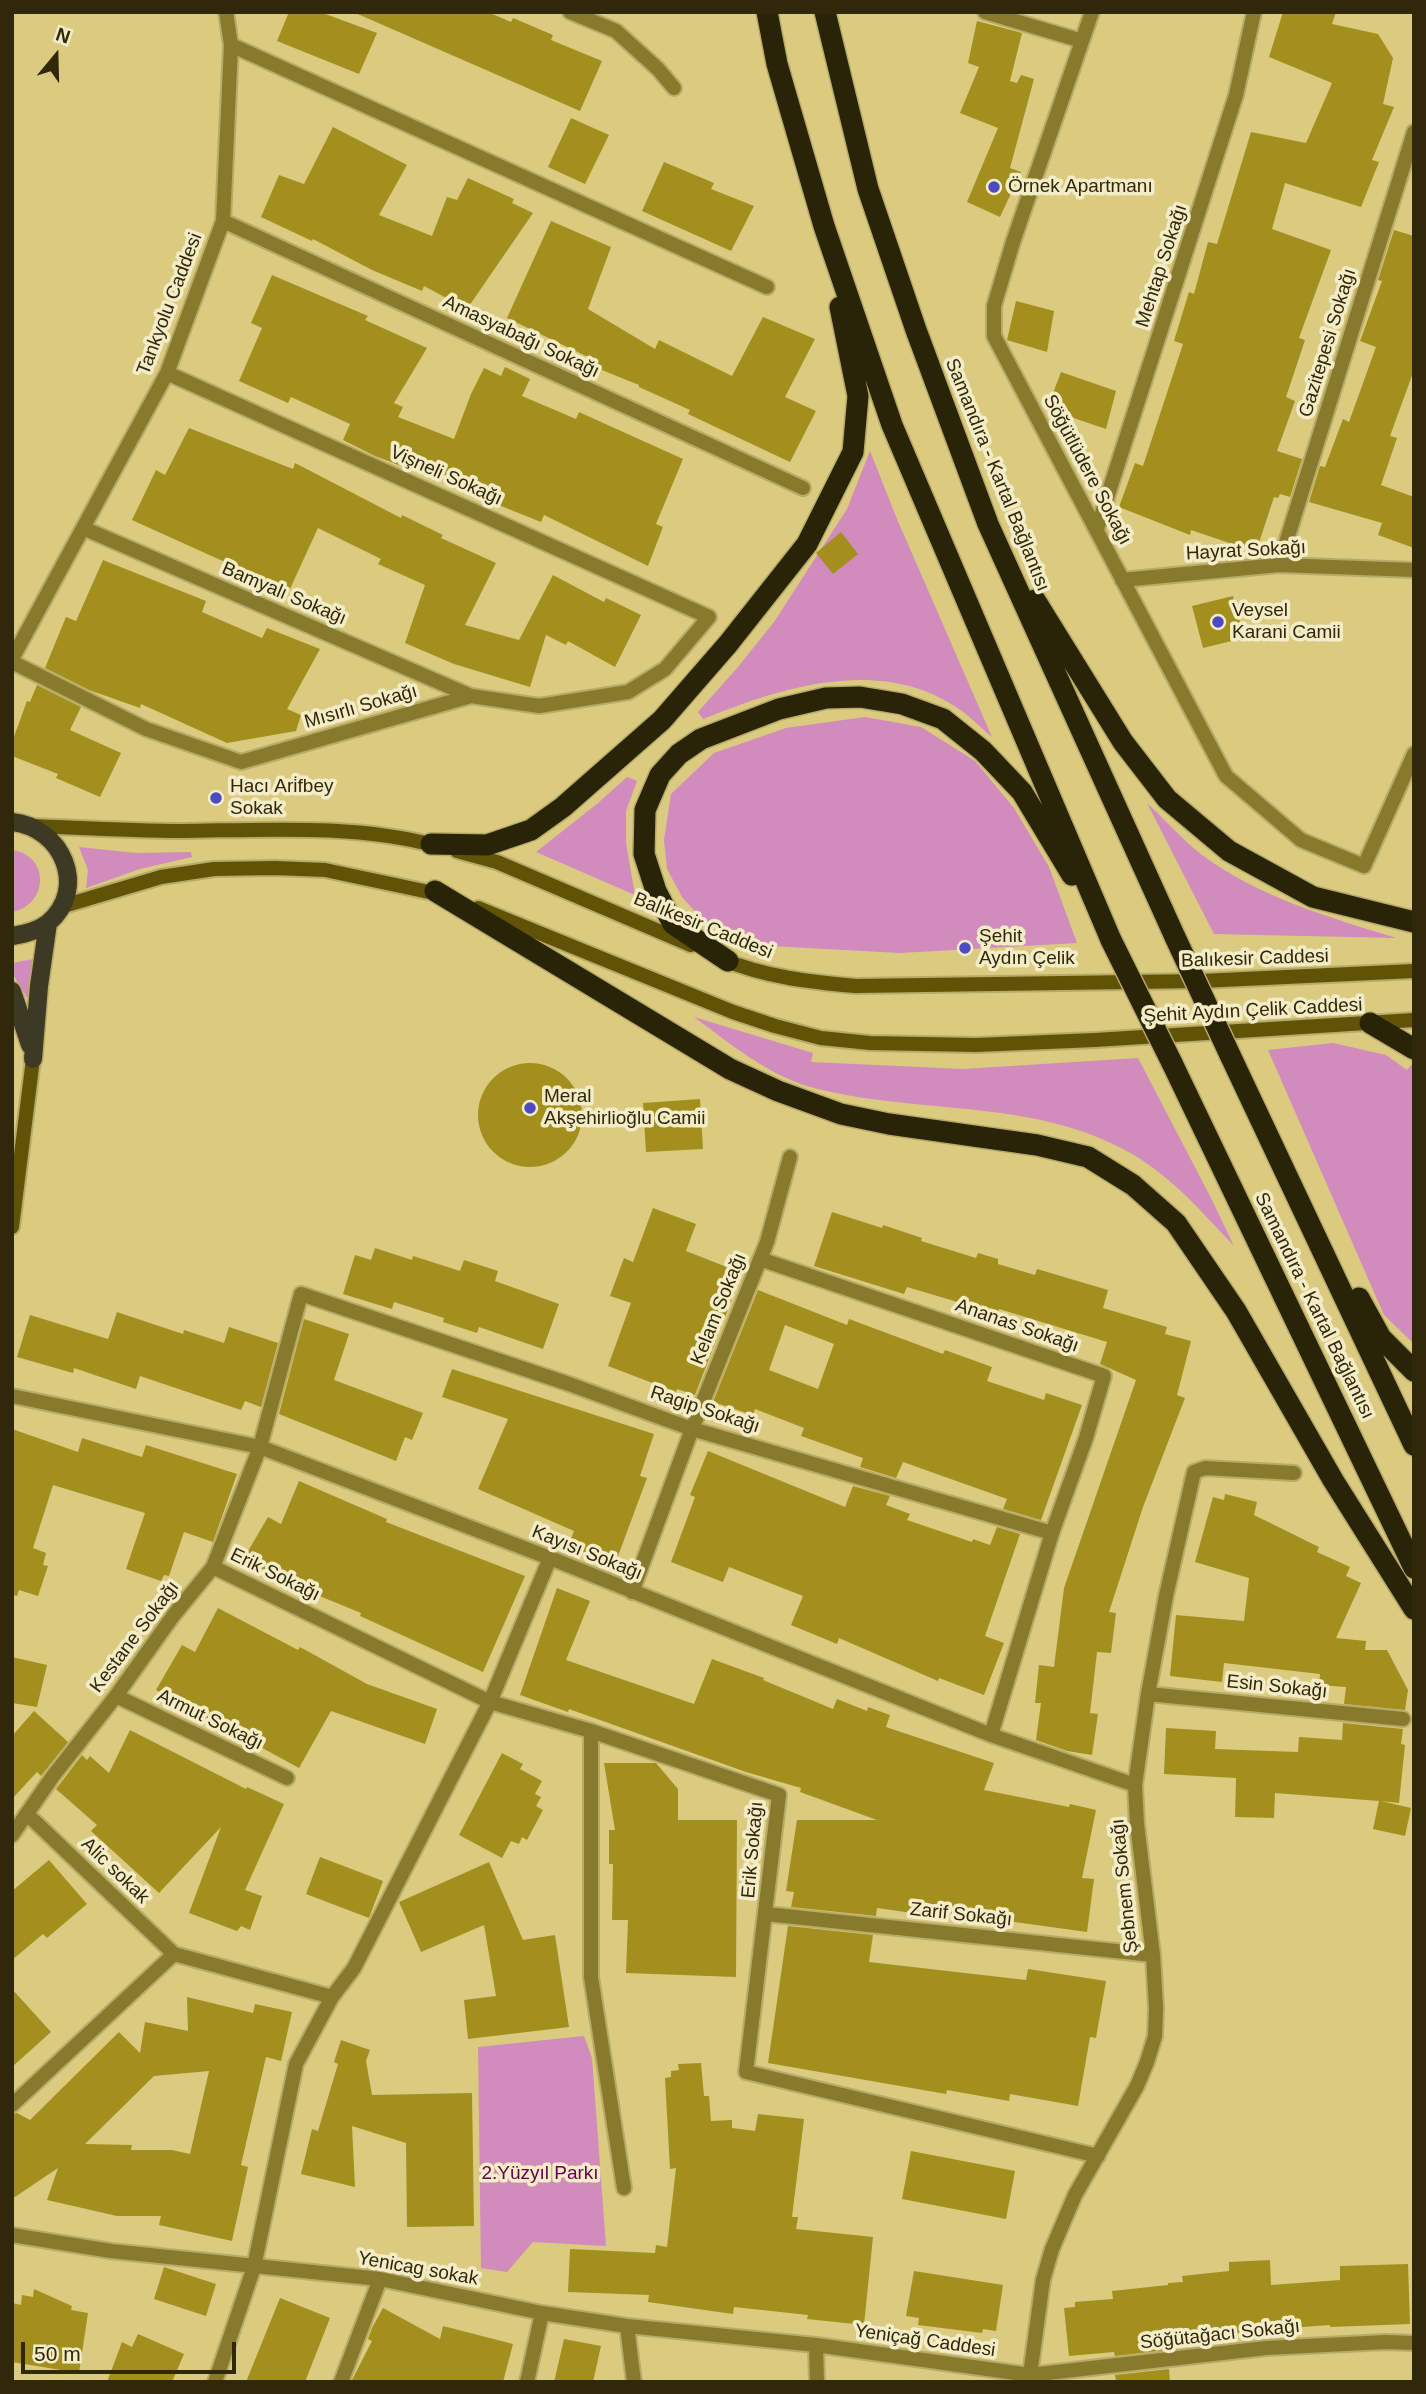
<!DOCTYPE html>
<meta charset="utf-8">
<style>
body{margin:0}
#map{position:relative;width:1426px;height:2394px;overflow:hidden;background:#dacb80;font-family:Arial,sans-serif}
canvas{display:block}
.frame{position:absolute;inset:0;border:14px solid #2f2909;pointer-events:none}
.north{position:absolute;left:21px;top:21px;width:70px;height:70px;-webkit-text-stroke:5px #f3ecc7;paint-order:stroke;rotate:19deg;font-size:19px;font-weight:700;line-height:28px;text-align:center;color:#2f2909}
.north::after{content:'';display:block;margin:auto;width:24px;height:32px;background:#2f2909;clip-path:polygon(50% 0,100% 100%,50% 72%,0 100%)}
.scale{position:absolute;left:21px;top:2342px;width:215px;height:32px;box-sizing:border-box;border:4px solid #2f2909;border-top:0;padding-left:9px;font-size:21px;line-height:24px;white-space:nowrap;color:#2f2909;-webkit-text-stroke:5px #f3ecc7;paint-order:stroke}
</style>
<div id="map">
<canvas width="1426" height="2394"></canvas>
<div class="frame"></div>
<div class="north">N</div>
<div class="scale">50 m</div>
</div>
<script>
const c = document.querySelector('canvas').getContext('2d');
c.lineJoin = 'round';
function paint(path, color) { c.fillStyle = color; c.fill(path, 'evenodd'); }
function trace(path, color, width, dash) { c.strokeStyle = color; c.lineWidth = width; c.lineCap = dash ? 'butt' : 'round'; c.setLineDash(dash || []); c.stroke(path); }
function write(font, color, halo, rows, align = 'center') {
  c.font = font + ' Arial,sans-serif'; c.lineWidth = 7; c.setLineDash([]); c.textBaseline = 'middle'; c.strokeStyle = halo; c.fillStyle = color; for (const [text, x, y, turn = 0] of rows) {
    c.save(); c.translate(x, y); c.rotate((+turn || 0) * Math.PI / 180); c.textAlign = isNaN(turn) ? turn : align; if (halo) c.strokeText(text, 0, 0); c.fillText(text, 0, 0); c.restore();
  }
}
const green = new Path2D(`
 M 870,451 L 897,519 L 992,737 C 981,728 971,717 959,709 C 881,655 782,687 703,719 L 698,712 L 738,667 L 774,622 L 847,509 Z
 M 865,717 L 921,727 L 975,761 L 1014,808 L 1049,867 L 1077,943 L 900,953 L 770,946 L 708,926 L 682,897 L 667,869 L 664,840 L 671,794 L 714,753 L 786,728 Z
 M 627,777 L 637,781 L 626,811 L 626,843 L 635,895 L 536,852 L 598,803 Z
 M 1147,803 C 1165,820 1183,840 1202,855 C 1260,898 1329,917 1396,938 L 1214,934 Z
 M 79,847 L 136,853 L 191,852 L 192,857 L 140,869 L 86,888 L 88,870 Z
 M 12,850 C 50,855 49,905 12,912 Z
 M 39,958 L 31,1004 L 12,973 L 12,963 Z
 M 694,1017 L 813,1053 L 811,1062 L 963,1069 L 1138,1058 L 1211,1198 L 1234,1246 C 1203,1213 1172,1177 1132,1154 C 1033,1096 913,1116 807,1086 C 767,1074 728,1042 694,1017 Z
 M 1333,1043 L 1386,1055 L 1407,1070 L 1412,1064 L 1414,1066 L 1414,1344 L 1384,1315 L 1268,1050 Z
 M 584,2036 L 592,2058 L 606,2246 L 533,2242 L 507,2272 L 481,2268 L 478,2047 Z`);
const building = new Path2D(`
 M 289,12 L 320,12 L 377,33 L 359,74 L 277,41 Z
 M 353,12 L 488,12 L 511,22 L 513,18 L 553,35 L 551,40 L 602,61 L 580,111 Z
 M 1283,12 L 1336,12 L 1332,24 L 1378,34 L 1393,58 L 1383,104 L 1394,107 L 1372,160 L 1379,162 L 1361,207 L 1285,183 L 1272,229 L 1331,250 L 1299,338 L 1305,340 L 1286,397 L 1295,401 L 1277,451 L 1302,459 L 1290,497 L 1280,494 L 1278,498 L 1274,497 L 1256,552 L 1191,530 L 1190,535 L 1119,507 L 1135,463 L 1143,466 L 1183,344 L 1174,341 L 1189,292 L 1194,294 L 1208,242 L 1217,244 L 1251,132 L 1306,143 L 1332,83 L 1269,57 Z
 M 977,21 L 1022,33 L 1010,81 L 1017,83 L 1021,75 L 1034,79 L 1010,168 L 1021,172 L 1000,217 L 967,202 L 998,128 L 960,113 L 979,67 L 968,63 Z
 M 571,118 L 609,135 L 585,184 L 548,167 Z
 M 333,127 L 407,165 L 379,215 L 432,236 L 447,197 L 457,200 L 468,178 L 514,199 L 512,203 L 533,213 L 467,309 L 424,286 L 422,291 L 372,270 L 313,239 L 312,241 L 261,217 L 279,175 L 304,184 Z
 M 664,162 L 714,183 L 711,189 L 754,206 L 731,251 L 642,211 Z
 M 551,221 L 611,247 L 588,309 L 655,349 L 659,340 L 732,376 L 763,317 L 815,339 L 785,397 L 816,411 L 790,462 L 688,414 L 690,410 L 639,387 L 639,385 L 587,364 L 590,358 L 507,318 Z
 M 1394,230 L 1414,236 L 1414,370 L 1390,436 L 1397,438 L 1381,485 L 1414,497 L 1414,548 L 1378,535 L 1382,523 L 1309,502 L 1320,466 L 1325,467 L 1343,419 L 1349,422 L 1376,347 L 1360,341 L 1382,281 L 1378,280 Z
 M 272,275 L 368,316 L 365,320 L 427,348 L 394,403 L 403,407 L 398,417 L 454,439 L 471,394 L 484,368 L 501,376 L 505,367 L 530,379 L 522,396 L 576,419 L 579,412 L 683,459 L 656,524 L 663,527 L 648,566 L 544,515 L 541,522 L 496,504 L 497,500 L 433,469 L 430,477 L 375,456 L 343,440 L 350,424 L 291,397 L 288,403 L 239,381 L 262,328 L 251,323 Z
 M 1016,301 L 1054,311 L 1047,352 L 1007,340 Z
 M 1061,372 L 1116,391 L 1106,429 L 1047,409 Z
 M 189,428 L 293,469 L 295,463 L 401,518 L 402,515 L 443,535 L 441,538 L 496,563 L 465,625 L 519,640 L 553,575 L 604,602 L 606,598 L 641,615 L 615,667 L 568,641 L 566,645 L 546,635 L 530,687 L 454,664 L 405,643 L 425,585 L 378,564 L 381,559 L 318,528 L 289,591 L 132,520 L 156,470 L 165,475 Z
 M 841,532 L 858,554 L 833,574 L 816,553 Z
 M 103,560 L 206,601 L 202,612 L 262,638 L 267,628 L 320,649 L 287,709 L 301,715 L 296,731 L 227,743 L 141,704 L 140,708 L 89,690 L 45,668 L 66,617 L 76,621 Z
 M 1233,596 L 1244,638 L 1203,648 L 1192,606 Z
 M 37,685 L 81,707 L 70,730 L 121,753 L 100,797 L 56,778 L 58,774 L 12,756 L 12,742 L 27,701 L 30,702 Z
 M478 1115a52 52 0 1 1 104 0a52 52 0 1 1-104 0Z
 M 700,1099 L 703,1149 L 646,1152 L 643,1103 Z
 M 653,1208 L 696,1224 L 686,1251 L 742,1273 L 695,1395 L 677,1389 L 676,1392 L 608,1366 L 631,1303 L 610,1296 L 624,1258 L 633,1262 Z
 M 832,1212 L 882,1228 L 883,1225 L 922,1238 L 921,1241 L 976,1258 L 978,1253 L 998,1259 L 998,1264 L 1035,1275 L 1037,1269 L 1108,1290 L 1103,1308 L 1167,1327 L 1165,1334 L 1191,1341 L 1177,1395 L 1185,1398 L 1143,1507 L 1109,1612 L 1116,1613 L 1111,1653 L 1097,1652 L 1090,1713 L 1098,1714 L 1092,1755 L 1067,1751 L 1036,1740 L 1041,1703 L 1035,1703 L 1039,1665 L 1054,1667 L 1064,1588 L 1136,1380 L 1100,1364 L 1107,1342 L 999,1309 L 998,1314 L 907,1287 L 904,1294 L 814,1266 Z
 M 375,1248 L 412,1260 L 413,1256 L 460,1271 L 464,1260 L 498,1271 L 495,1281 L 559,1304 L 543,1349 L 479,1327 L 477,1333 L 443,1322 L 444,1318 L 394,1302 L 392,1309 L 343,1294 L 355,1255 L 371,1260 Z
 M 758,1290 L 847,1325 L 849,1319 L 943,1354 L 945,1350 L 992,1367 L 987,1381 L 1044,1400 L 1046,1393 L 1082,1405 L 1041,1520 L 1003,1509 L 1007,1499 L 903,1462 L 896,1478 L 860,1467 L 863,1458 L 801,1436 L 804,1428 L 755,1409 L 753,1415 L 713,1402 ZM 785,1325 L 834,1344 L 818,1389 L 769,1370 Z
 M 117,1312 L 183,1334 L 184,1330 L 224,1343 L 229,1327 L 278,1343 L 261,1407 L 245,1401 L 241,1410 L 140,1376 L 136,1389 L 74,1368 L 73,1373 L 17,1357 L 30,1315 L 108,1339 Z
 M 304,1319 L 349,1334 L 334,1380 L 423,1413 L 412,1440 L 405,1437 L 396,1461 L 279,1414 Z
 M 452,1369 L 654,1434 L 640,1476 L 647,1478 L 615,1564 L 568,1546 L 574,1531 L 478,1489 L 508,1419 L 442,1397 Z
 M 12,1429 L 78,1452 L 82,1438 L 142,1457 L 146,1445 L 237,1474 L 213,1542 L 184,1532 L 169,1576 L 164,1575 L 161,1581 L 126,1569 L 145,1513 L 53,1485 L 33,1548 L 46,1553 L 43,1565 L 48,1566 L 38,1596 L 19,1590 L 17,1596 L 12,1595 Z
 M 708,1451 L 845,1507 L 853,1486 L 890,1496 L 886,1505 L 910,1514 L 907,1520 L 972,1542 L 973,1539 L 990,1545 L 997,1527 L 1020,1534 L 985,1636 L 1004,1643 L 984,1695 L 939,1678 L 938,1681 L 839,1638 L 837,1644 L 791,1625 L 803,1596 L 729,1567 L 723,1582 L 671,1562 L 695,1497 L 690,1495 Z
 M 299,1481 L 387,1519 L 386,1522 L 525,1576 L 483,1672 L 360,1616 L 361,1613 L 283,1581 L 244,1558 L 268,1517 L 281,1524 Z
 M 1225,1494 L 1257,1502 L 1254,1515 L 1319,1547 L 1317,1552 L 1350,1567 L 1346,1576 L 1361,1583 L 1336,1638 L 1366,1641 L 1365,1650 L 1387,1650 L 1408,1690 L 1405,1710 L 1344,1704 L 1346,1687 L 1319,1685 L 1320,1674 L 1224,1663 L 1222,1682 L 1170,1676 L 1176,1615 L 1244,1621 L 1249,1578 L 1195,1562 L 1213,1497 L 1224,1500 Z
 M 557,1588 L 590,1601 L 566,1660 L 694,1704 L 712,1659 L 764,1678 L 763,1680 L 833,1709 L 837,1699 L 867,1711 L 868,1707 L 890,1715 L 886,1727 L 994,1763 L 984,1790 L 1069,1807 L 1070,1804 L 1096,1810 L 1082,1878 L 1094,1879 L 1087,1932 L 920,1909 L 919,1914 L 877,1908 L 876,1916 L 791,1907 L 794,1892 L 786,1891 L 797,1820 L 877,1820 L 800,1792 L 801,1788 L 746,1772 L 569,1709 L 568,1712 L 520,1695 Z
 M 218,1608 L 298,1650 L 300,1647 L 367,1684 L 437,1709 L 425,1744 L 331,1711 L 299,1768 L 156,1690 L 182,1645 L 195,1652 Z
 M 12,1657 L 47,1665 L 37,1707 L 12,1703 Z
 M 34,1711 L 68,1742 L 41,1776 L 37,1772 L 12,1799 L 12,1736 Z
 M 1343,1723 L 1403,1729 L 1401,1744 L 1405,1745 L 1399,1803 L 1381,1801 L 1411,1808 L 1405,1836 L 1373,1829 L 1379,1801 L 1275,1793 L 1274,1818 L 1235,1817 L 1236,1778 L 1164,1774 L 1166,1728 L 1216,1731 L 1215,1749 L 1298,1752 L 1299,1737 L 1342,1740 Z
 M 130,1730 L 246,1789 L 247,1787 L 284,1804 L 245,1890 L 262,1896 L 250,1930 L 241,1926 L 237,1931 L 189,1913 L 221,1827 L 159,1893 L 91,1831 L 97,1825 L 56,1789 L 82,1755 L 87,1760 L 90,1756 L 109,1773 Z
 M 502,1753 L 523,1764 L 520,1769 L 542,1781 L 535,1794 L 541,1797 L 536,1806 L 543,1810 L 527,1840 L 522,1837 L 519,1844 L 511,1841 L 502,1858 L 459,1835 Z
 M 604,1763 L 656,1763 L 678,1789 L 678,1820 L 737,1820 L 736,1977 L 626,1973 L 628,1920 L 612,1920 L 613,1864 L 609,1864 L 609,1830 L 615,1830 Z
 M 320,1857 L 383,1881 L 369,1918 L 306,1894 Z
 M 49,1860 L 87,1904 L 47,1938 L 43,1934 L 12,1960 L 12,1891 Z
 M 489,1862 L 523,1940 L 555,1935 L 569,2027 L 468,2039 L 464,2000 L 496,1996 L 484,1925 L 421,1952 L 399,1902 Z
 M 788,1926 L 873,1935 L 869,1962 L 1026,1980 L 1028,1969 L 1106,1981 L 1096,2038 L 1090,2037 L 1078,2106 L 1010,2094 L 1009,2101 L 947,2090 L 946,2094 L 768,2063 Z
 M 12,1989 L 51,2032 L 12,2067 Z
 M 187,1997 L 253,2013 L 255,2004 L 292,2012 L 281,2061 L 266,2057 L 241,2165 L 248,2167 L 232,2241 L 159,2225 L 161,2216 L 117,2216 L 47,2200 L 58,2168 L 12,2199 L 12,2114 L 17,2113 L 30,2120 L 119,2032 L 140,2053 L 145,2022 L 188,2031 ZM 209,2071 L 190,2154 L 172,2150 L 131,2150 L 132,2145 L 85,2144 L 154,2076 Z
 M 341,2040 L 370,2050 L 366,2061 L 372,2095 L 472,2093 L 474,2226 L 407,2227 L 406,2143 L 352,2126 L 355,2187 L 301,2174 L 312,2129 L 318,2131 L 338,2064 L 334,2062 Z
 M 701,2063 L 704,2096 L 709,2096 L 711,2121 L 732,2120 L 732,2128 L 755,2131 L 758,2114 L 804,2119 L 792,2217 L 798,2217 L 796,2229 L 873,2237 L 864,2325 L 807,2319 L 808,2315 L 734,2307 L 733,2314 L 648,2302 L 649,2295 L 568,2292 L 570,2249 L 655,2253 L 656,2245 L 667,2247 L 676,2168 L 670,2169 L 665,2078 L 671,2077 L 671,2071 L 679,2070 L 678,2064 Z
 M 911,2151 L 1015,2171 L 1006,2219 L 902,2199 Z
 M 1270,2260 L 1271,2285 L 1340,2280 L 1340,2266 L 1408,2264 L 1410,2324 L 1330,2327 L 1330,2325 L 1273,2329 L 1273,2332 L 1232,2334 L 1232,2329 L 1166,2335 L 1167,2350 L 1115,2356 L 1114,2352 L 1069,2356 L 1064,2308 L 1075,2307 L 1075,2302 L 1113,2299 L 1112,2291 L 1168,2285 L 1168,2283 L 1183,2282 L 1182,2276 L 1229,2271 L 1229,2262 Z
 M 164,2267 L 216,2284 L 206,2316 L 154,2299 Z
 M 914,2271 L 1003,2285 L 996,2331 L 983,2329 L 982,2333 L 918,2325 L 919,2318 L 906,2316 Z
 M 34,2289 L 72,2306 L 71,2310 L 88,2313 L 79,2373 L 12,2362 L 12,2303 L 21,2305 L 22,2295 L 33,2297 Z
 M 280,2298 L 330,2318 L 305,2382 L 246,2382 Z
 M 383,2308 L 440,2339 L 443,2326 L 513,2344 L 503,2382 L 351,2382 L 372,2341 L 368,2339 L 372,2328 Z
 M 138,2334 L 184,2354 L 172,2382 L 107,2382 L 122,2342 L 132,2347 Z
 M 564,2339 L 601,2346 L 593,2382 L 554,2382 Z
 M 1169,2369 L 1170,2382 L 1116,2382 L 1115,2375 Z`);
const street = new Path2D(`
 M 570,12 L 616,31 L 658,69 L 674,88
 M 985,12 L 1082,41
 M 1092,12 L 1013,242 L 994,306 L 994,336 L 1226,776 L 1301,840 L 1364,866 L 1414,754
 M 231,45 L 767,287
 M 223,221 L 803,488
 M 83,528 L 471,696
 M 1097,529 L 1236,95 L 1254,12
 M 1279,565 L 1414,132
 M 1122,580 L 1279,565 L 1414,570
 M 12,659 L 167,373 L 223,221 L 231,45 L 226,12
 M 12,662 L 146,729 L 241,762 L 471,696 L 539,706 L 628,692 L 665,669 L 709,617 L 167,373
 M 760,1259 L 1104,1376 L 1086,1438 L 1052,1533
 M 12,1396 L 260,1447 L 550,1558 L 991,1735 L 1135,1785
 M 213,1567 L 490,1702 L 591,1731 L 779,1795 L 746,2072 L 1098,2156
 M 632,1592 L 692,1429 L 767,1242 L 790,1157
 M 1148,1694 L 1403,1719
 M 116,1696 L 287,1778
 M 591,1731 L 591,1977 L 624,2188
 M 28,1815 L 174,1954
 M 12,1835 L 53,1776 L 116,1696 L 173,1616 L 213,1567 L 260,1447 L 301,1294 L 569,1384 L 692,1429 L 1052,1533 L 991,1735
 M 766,1914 L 1153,1955
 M 12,2105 L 174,1954 L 332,1997 L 354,1968 L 490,1702 L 550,1558
 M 12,2235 L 111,2251 L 380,2279 L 542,2313 L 627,2326 L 816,2345 L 1030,2375 L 1266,2348 L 1386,2342 L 1414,2343
 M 627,2326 L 634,2382
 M 816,2345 L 817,2382
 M 215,2382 L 254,2267 L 296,2064 L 332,1997
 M 341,2382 L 380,2279
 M 527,2382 L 542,2313
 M 1031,2382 L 1030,2375 L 1043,2280 L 1052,2249 L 1075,2195 L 1137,2086 L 1147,2062 L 1155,2036 L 1156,2008 L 1153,1955 L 1137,1824 L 1135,1785 L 1148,1694 L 1166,1596 L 1194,1472 L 1205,1468 L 1294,1473`);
const secondary = new Path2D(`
 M 33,826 C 82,828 132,831 182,831 C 266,830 355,824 437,846
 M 457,851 L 497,862 L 691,945
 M 60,907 L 161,877 L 214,869 L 275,868 L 325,870 L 443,895
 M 478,908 L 733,1012 L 775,1026 L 821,1038 L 870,1043 L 976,1045 L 1095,1040 L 1414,1020
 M 722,959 C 765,977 810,982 856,986 L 1201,981 L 1414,971
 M 12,1227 L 33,1059`);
const primary = new Path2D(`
 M 12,822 C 62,827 89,888 48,923 C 38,931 25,934 12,936
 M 12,991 L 30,1045
 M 33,1059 L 39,986 L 48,923`);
const highway = new Path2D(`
 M 767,12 L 777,64 L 824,226 L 892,425 L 1111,940
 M 825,12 L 868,189 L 916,330 L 988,524 L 1175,937
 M 1035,600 L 1123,742 L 1167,799 L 1229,851 L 1313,897 L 1414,922
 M 431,844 L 487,845 L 531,830 L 563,807 L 662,720 L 728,644 L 807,544 L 853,452 L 858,396 L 840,307
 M 435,891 L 730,1069 L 778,1091 L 841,1114 L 889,1124 L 1037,1145 L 1088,1157 L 1133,1185 L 1176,1223 L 1236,1311 L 1333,1480 L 1414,1609
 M 728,961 L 673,924 L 656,891 L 644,854 L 645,810 L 660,775 L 679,754 L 701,739 L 779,709 L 826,698 L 860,697 L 902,704 L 943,719 L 983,751 L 1022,792 L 1072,875
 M 1370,1023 L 1414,1049
 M 1230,1055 L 1414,1445
 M 1172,1063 L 1414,1568
 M 1359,1298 L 1381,1338 L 1414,1371`);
const highwayBridge = new Path2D(`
 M 1175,937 L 1230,1055
 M 1111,940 L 1172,1063`);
const markers = [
 [994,187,7,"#4e4bc2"],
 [1218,622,7,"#4e4bc2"],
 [216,798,7,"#4e4bc2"],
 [965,948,7,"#4e4bc2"],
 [530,1108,7,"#4e4bc2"]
];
const poiNames = [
 ["Örnek Apartmanı",1008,187],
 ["Veysel",1232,611],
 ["Karani Camii",1232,633],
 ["Hacı Ari̇fbey",230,787],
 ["Sokak",230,809],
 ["Şehit",979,937],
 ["Aydın Çelik",979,959],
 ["Meral",544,1097],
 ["Akşehirlioğlu Camii",544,1119]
];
const streetNames = [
 ["Mehtap Sokağı",1162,266,-72],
 ["Tankyolu Caddesi",170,304,-69],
 ["Amasyabağı Sokağı",521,337,25],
 ["Gazitepesi Sokağı",1328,343,-73],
 ["Söğütlüdere Sokağı",1087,470,62],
 ["Samandıra - Kartal Bağlantısı",997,475,68],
 ["Vişneli Sokağı",446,476,24],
 ["Hayrat Sokağı",1246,551,-3],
 ["Bamyalı Sokağı",284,594,23],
 ["Mısırlı Sokağı",361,707,-16],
 ["Balıkesir Caddesi",703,926,22],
 ["Balıkesir Caddesi",1255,959,-2],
 ["Şehit Aydın Çelik Caddesi",1253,1011,-3],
 ["Samandıra - Kartal Bağlantısı",1314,1306,64],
 ["Kelam Sokağı",719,1309,-68],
 ["Ananas Sokağı",1017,1326,19],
 ["Ragip Sokağı",705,1410,18],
 ["Kayısı Sokağı",587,1553,22],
 ["Erik Sokağı",275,1575,26],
 ["Kestane Sokağı",135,1637,-53],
 ["Esin Sokağı",1277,1687,6],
 ["Armut Sokağı",210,1720,26],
 ["Erik Sokağı",753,1850,-85],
 ["Alic sokak",115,1871,44],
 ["Şebnem Sokağı",1125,1886,-96],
 ["Zarif Sokağı",961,1915,6],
 ["Yenicag sokak",418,2269,10],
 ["Söğütağacı Sokağı",1220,2335,-6],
 ["Yeniçağ Caddesi",925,2341,8]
];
const parkNames = [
 ["2.Yüzyıl Parkı",540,2174]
];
paint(green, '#d18bbc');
paint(building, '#a38f1e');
trace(street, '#b8ab68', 18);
trace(secondary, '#b8ab68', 18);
trace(primary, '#b8ab68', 21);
trace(highway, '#b8ab68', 24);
trace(street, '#887a2d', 14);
trace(secondary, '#605307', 14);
trace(primary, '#3e3923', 18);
trace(highway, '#292308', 21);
trace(highwayBridge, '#b8ab68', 24, []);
trace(highwayBridge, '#292308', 21);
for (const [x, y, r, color] of markers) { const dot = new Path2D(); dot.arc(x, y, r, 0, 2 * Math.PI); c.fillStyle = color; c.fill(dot); trace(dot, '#f3ecc7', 2.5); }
write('19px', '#2f2909', '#f3ecc7', poiNames, 'left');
write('19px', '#2f2909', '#f3ecc7', streetNames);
write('19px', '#650052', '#f3ecc7', parkNames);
</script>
